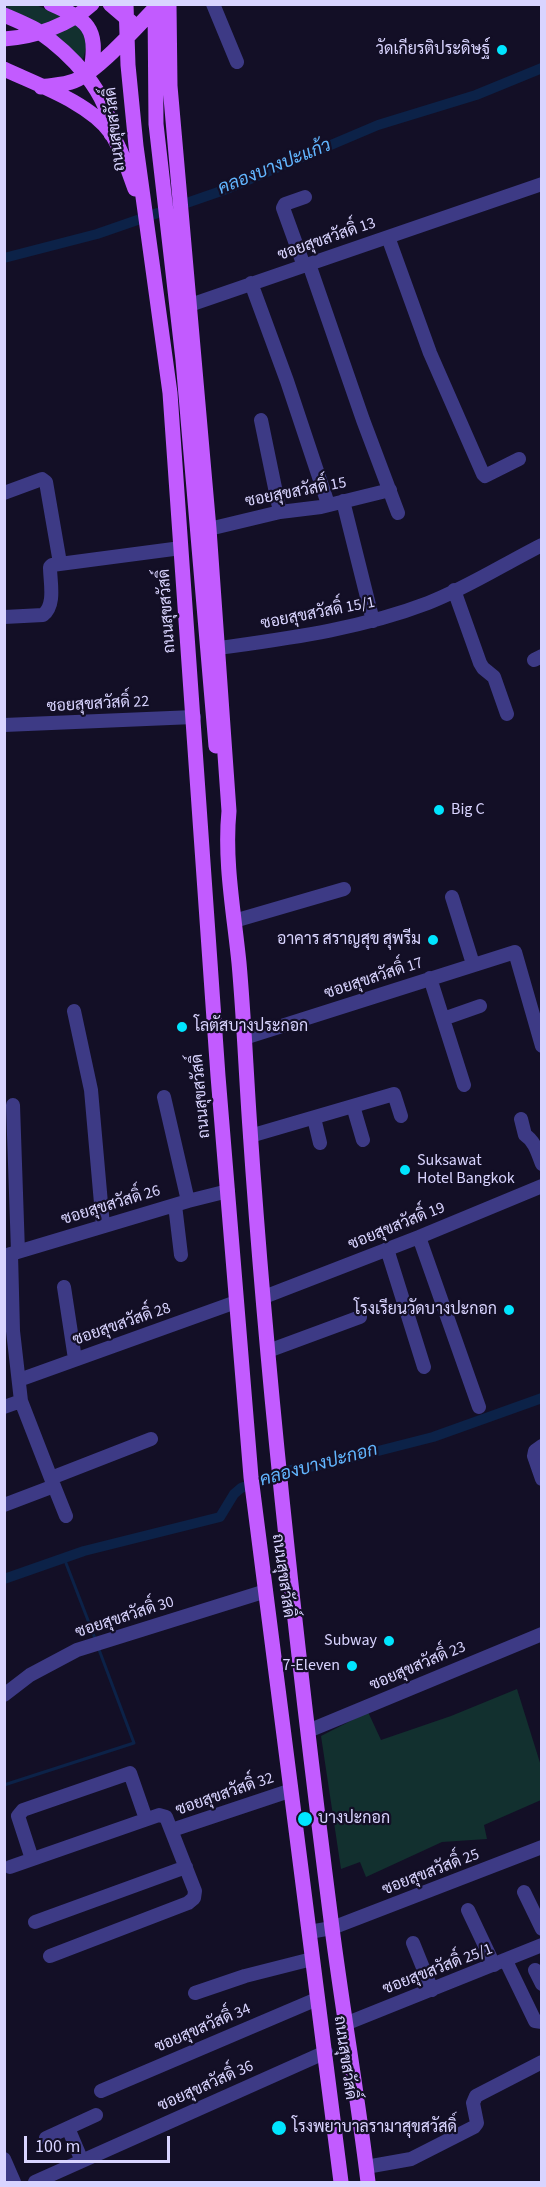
<!DOCTYPE html>
<meta charset="utf-8">
<style>
body{margin:0}
#map{position:relative;width:546px;height:2187px;overflow:hidden;background:#130f26;font-family:"Source Sans 3",sans-serif}
canvas{display:block}
.frame{position:absolute;inset:0;border:6px solid #d9d4ff;pointer-events:none}
.scale{position:absolute;left:24px;top:2136px;width:146px;height:27px;box-sizing:border-box;border:3px solid #d9d4ff;border-top:0;padding-left:8px;font-size:18px;line-height:21px;white-space:nowrap;color:#d9d4ff;-webkit-text-stroke:4px #130f26;paint-order:stroke}
</style>
<div id="map">
<canvas width="546" height="2187"></canvas>
<div class="frame"></div>
<div class="scale">100 m</div>
</div>
<script>
const c = document.querySelector('canvas').getContext('2d');
c.lineJoin = 'round';
function paint(path, color) { c.fillStyle = color; c.fill(path, 'evenodd'); }
function trace(path, color, width, dash) { c.strokeStyle = color; c.lineWidth = width; c.lineCap = dash ? 'butt' : 'round'; c.setLineDash(dash || []); c.stroke(path); }
function write(font, color, halo, rows, align = 'center') {
  c.font = font + ' "Source Sans 3",Sarabun,sans-serif'; c.lineWidth = 4.5; c.setLineDash([]); c.textBaseline = 'middle'; c.strokeStyle = halo; c.fillStyle = color; for (const [text, x, y, turn = 0] of rows) {
    c.save(); c.translate(x, y); c.rotate((+turn || 0) * Math.PI / 180); c.textAlign = isNaN(turn) ? turn : align; if (halo) c.strokeText(text, 0, 0); c.fillText(text, 0, 0); c.restore();
  }
}
const green = new Path2D(`
 M 5,5 L 36,5 L 72,20 L 84,33 L 87,44 L 83,59 L 5,8 Z
 M 517,1689 L 541,1766 L 541,1800 L 484,1825 L 487,1839 L 442,1842 L 366,1877 L 360,1862 L 341,1869 L 321,1736 L 368,1712 L 381,1740 L 451,1716 Z`);
const stream = new Path2D(`
 M 64,1558 L 96,1641
 M 4,1785 L 134,1743 L 98,1647`);
const canal = new Path2D(`
 M 4,258 L 97,234 L 227,189 L 378,125 L 476,95 L 542,68
 M 4,1579 L 84,1551 L 220,1517 L 234,1494 L 241,1488 L 291,1470 L 331,1463 L 433,1437 L 542,1398`);
const minor = new Path2D(`
 M 213,4 L 237,62
 M 388,237 L 430,353 L 483,474 L 485,476 L 519,459
 M 309,264 L 363,420 L 398,513
 M 304,266 L 283,208 L 285,204 L 305,197
 M 251,283 L 287,381 L 328,504
 M 190,305 L 542,184
 M 261,420 L 280,512
 M 4,493 L 42,479 L 46,482 L 60,563
 M 343,501 L 373,621
 M 209,529 L 280,512 L 321,507 L 390,490
 M 454,590 L 480,663 L 483,668 L 494,677 L 507,714
 M 4,617 L 43,615 C 56,605 50,582 50,567 L 52,565 L 181,548
 M 219,648 C 290,638 360,629 428,603 C 467,588 504,564 542,545
 M 534,660 L 542,656
 M 4,725 L 194,717
 M 452,897 L 473,964
 M 234,921 L 344,889
 M 430,978 L 464,1085
 M 74,1011 L 91,1090 L 103,1226
 M 443,1019 L 480,1006
 M 244,1038 L 515,952 L 542,1046
 M 164,1097 L 188,1201
 M 13,1105 L 18,1252
 M 353,1106 L 363,1140
 M 314,1118 L 320,1143
 M 521,1119 L 525,1135 C 535,1141 538,1154 542,1164
 M 250,1136 L 394,1094 L 401,1116
 M 175,1205 L 181,1255
 M 419,1237 L 479,1407
 M 387,1249 L 424,1367
 M 4,1256 L 188,1201 L 228,1191
 M 64,1287 L 75,1359
 M 264,1297 L 419,1237 L 542,1186
 M 268,1351 L 360,1317
 M 19,1380 L 236,1302
 M 4,1407 L 21,1401
 M 542,1446 L 535,1451 L 534,1456 L 542,1479
 M 51,1478 L 151,1439
 M 54,1486 L 66,1516
 M 4,1505 L 54,1486 L 21,1401 L 13,1331 L 11,1254
 M 4,1695 L 30,1675 L 77,1650 L 266,1591
 M 308,1731 L 542,1634
 M 172,1830 L 289,1791
 M 32,1859 L 18,1816 L 23,1810 L 130,1773 L 146,1819
 M 10,1867 L 159,1815 L 166,1817 L 195,1891 L 194,1898 L 188,1903 L 50,1956
 M 524,1892 L 542,1929
 M 468,1910 L 494,1965
 M 35,1922 L 186,1867
 M 309,1932 L 332,1928 L 542,1847
 M 413,1943 L 432,1990
 M 506,1961 L 535,2021 L 542,2022
 M 535,1970 L 542,1984
 M 195,1993 L 245,1976 L 312,1959
 M 345,2024 L 542,1945
 M 101,2091 L 317,1999
 M 68,2128 L 82,2161
 M 46,2138 L 96,2115
 M 4,2159 L 14,2182
 M 366,2167 L 411,2159 L 474,2127 L 477,2123 L 473,2103 L 476,2096 L 542,2062
 M 35,2182 L 326,2052`);
const major = new Path2D(`
 M 51,4 C 87,20 99,27 91,70
 M 110,4 L 131,22
 M 126,4 L 128,65 L 136,146 L 170,393 L 218,1076 L 251,1477 L 341,2182
 M 155,4 L 156,124 L 183,360 L 216,746
 M 169,4 L 170,86 L 209,529 L 229,811 C 224,861 234,913 239,963 C 244,1018 246,1073 250,1129 C 268,1396 298,1663 332,1928 C 343,2013 358,2098 368,2182
 M 4,15 C 16,20 28,25 38,31 C 70,53 110,93 111,134
 M 4,39 C 36,37 69,25 92,4
 M 4,69 C 38,85 90,103 111,133 C 122,150 128,170 135,189
 M 41,87 C 52,85 64,85 74,81 C 97,72 140,24 158,5`);
const markers = [
 [502,50,6,"#00e5ff"],
 [439,810,6,"#00e5ff"],
 [433,940,6,"#00e5ff"],
 [182,1027,6,"#00e5ff"],
 [405,1170,6,"#00e5ff"],
 [509,1310,6,"#00e5ff"],
 [389,1641,6,"#00e5ff"],
 [352,1666,6,"#00e5ff"],
 [305,1819,8,"#00e5ff"],
 [279,2128,8,"#00e5ff"]
];
const poiNames = [
 ["วัดเกียรติประดิษฐ์",490,50],
 ["Big C",451,810,"left"],
 ["อาคาร สราญสุข สุพรีม",421,940],
 ["โลตัสบางประกอก",194,1027,"left"],
 ["Suksawat",417,1161,"left"],
 ["Hotel Bangkok",417,1179,"left"],
 ["โรงเรียนวัดบางปะกอก",497,1310],
 ["Subway",377,1641],
 ["7-Eleven",340,1666],
 ["บางปะกอก",318,1819,"left"],
 ["โรงพยาบาลรามาสุขสวัสดิ์",292,2128,"left"]
];
const streetNames = [
 ["ถนนสุขสวัสดิ์",116,129,-96],
 ["ซอยสุขสวัสดิ์ 13",327,240,-19],
 ["ซอยสุขสวัสดิ์ 15",296,493,-11],
 ["ถนนสุขสวัสดิ์",168,611,-94],
 ["ซอยสุขสวัสดิ์ 15/1",318,614,-11],
 ["ซอยสุขสวัสดิ์ 22",98,705,-3],
 ["ซอยสุขสวัสดิ์ 17",374,979,-18],
 ["ถนนสุขสวัสดิ์",202,1096,-95],
 ["ซอยสุขสวัสดิ์ 26",111,1206,-17],
 ["ซอยสุขสวัสดิ์ 19",397,1227,-22],
 ["ซอยสุขสวัสดิ์ 28",122,1325,-19],
 ["ถนนสุขสวัสดิ์",282,1576,82],
 ["ซอยสุขสวัสดิ์ 30",125,1618,-18],
 ["ซอยสุขสวัสดิ์ 23",418,1667,-23],
 ["ซอยสุขสวัสดิ์ 32",225,1795,-19],
 ["ซอยสุขสวัสดิ์ 25",431,1873,-21],
 ["ซอยสุขสวัสดิ์ 25/1",438,1970,-21],
 ["ซอยสุขสวัสดิ์ 34",203,2029,-23],
 ["ถนนสุขสวัสดิ์",344,2058,82],
 ["ซอยสุขสวัสดิ์ 36",206,2087,-24]
];
const waterNames = [
 ["คลองบางปะแก้ว",275,168,-22],
 ["คลองบางปะกอก",319,1466,-15]
];
paint(green, '#12302f');
trace(stream, '#0c2248', 3);
trace(canal, '#0c2248', 10);
trace(minor, '#3d3a85', 14);
trace(major, '#c25bff', 15);
for (const [x, y, r, color] of markers) { const dot = new Path2D(); dot.arc(x, y, r, 0, 2 * Math.PI); c.fillStyle = color; c.fill(dot); trace(dot, '#130f26', 2); }
write('16px', '#d9d4ff', '#130f26', poiNames, 'right');
write('16px', '#d9d4ff', '#130f26', streetNames);
write('italic 18px', '#62b6ff', '#130f26', waterNames);
</script>
